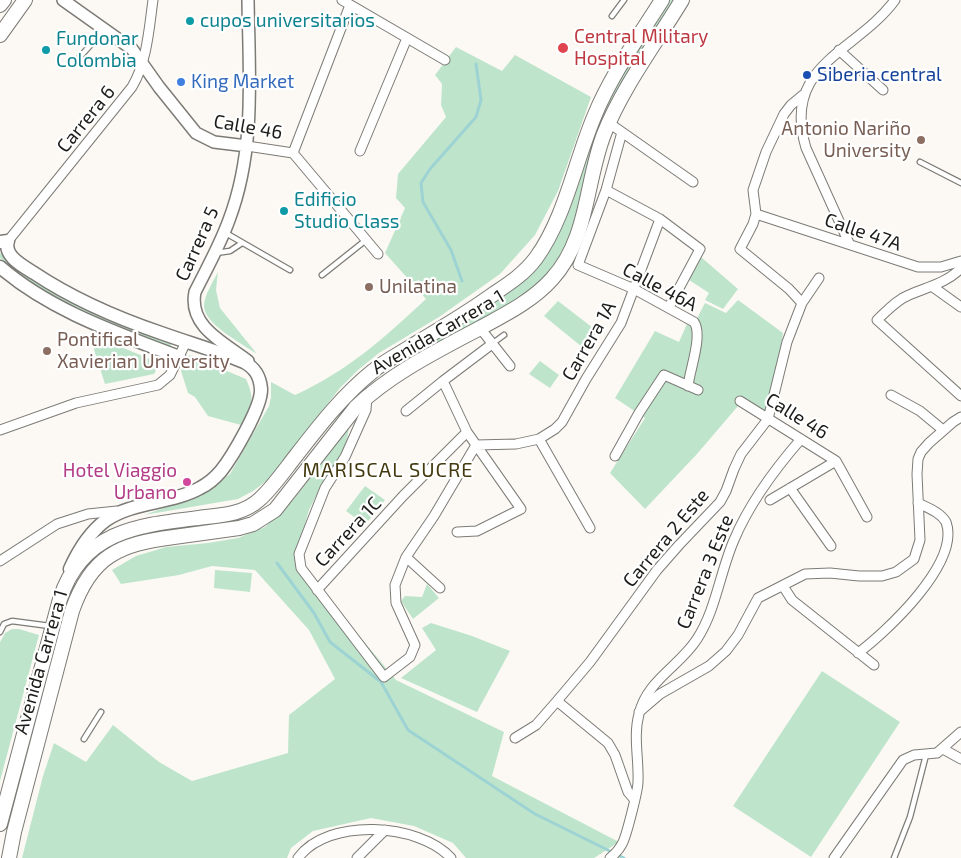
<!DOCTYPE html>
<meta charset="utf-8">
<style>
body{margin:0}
canvas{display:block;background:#fcf9f4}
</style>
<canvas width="961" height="858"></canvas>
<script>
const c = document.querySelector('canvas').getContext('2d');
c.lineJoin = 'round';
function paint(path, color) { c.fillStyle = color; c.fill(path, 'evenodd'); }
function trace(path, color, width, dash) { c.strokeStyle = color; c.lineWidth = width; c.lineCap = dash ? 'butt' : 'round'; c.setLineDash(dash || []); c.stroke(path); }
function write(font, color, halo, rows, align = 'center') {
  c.font = font + ' "Exo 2",sans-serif'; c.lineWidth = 4.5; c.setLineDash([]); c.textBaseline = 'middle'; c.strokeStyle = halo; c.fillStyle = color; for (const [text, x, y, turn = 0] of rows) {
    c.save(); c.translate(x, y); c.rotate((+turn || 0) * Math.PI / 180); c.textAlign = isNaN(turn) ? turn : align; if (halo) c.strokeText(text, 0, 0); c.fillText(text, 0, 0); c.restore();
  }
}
const green = new Path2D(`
 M 667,0 L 674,0 L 593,148 L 572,234 L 561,259 L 545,279 L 513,303 L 398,365 L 522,279 L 610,93 Z
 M 456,47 L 502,71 L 515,55 L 591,97 L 558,191 L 535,235 L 500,274 L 439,317 L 379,353 L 358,370 L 340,388 L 269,479 L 253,491 L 238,499 L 144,515 L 195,497 L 215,485 L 230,474 L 269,406 L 271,397 L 271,382 L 295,395 C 348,371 384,338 426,299 L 385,253 L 405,208 L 396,198 L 398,174 L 446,117 L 441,105 L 442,84 L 435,75 Z
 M 0,253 L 43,286 L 70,301 L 172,343 L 170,347 C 107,322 52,304 0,258 Z
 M 701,257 L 738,289 L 723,309 L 705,300 L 709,293 L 689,280 Z
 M 218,272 L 216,290 L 220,308 L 257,354 C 243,344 203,324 204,305 C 205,294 213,282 218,272 Z
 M 738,300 L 783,333 L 770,416 L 744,399 L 697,454 L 645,509 L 610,473 L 645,418 L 615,398 L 655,331 L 679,342 L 687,324 L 693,326 L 705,303 L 726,313 Z
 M 558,301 L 597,331 L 587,351 L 544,316 Z
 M 89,334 L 160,363 L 154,374 L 105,384 Z
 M 189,355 L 246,379 C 256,401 251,405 241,425 L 208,416 L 195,397 L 188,393 L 181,371 Z
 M 540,361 L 559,375 L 550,388 L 529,374 Z
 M 349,428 L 346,446 L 321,486 L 309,510 L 295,559 L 396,680 L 504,732 L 492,776 L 619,842 L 594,858 L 466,858 L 453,843 L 414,826 L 371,818 L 313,831 L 291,848 L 287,858 L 22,858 L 43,776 L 54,743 L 86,762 L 113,725 L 159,762 L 192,781 L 288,753 L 289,715 L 335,679 L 309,630 L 255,570 L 212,566 L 179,575 L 121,584 L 112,570 L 136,556 L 166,547 L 208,543 L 238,538 L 265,527 L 293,500 Z
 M 365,486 L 385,500 L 365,525 L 346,511 Z
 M 215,570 L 252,573 L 250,592 L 214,588 Z
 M 427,584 L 439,598 L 413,619 L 401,601 L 405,596 L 422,597 Z
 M 431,623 L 472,636 L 510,651 L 477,712 L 401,678 L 436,650 L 422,628 Z
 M 12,629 L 19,629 L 39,635 L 0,781 L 0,642 L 5,633 Z
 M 822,671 L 900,722 L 811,857 L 733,806 Z`);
const stream = new Path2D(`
 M 462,281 L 451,250 L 423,202 L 421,183 L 430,169 L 476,117 L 481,100 L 476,64
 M 277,563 L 314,613 L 330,642 L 381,682 L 408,730 L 535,814 L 624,858`);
const service = new Path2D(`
 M 612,16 L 624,0
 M 78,59 L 104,30
 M 920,162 L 961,183
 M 224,232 L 290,270
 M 216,253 L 230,251 L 242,243
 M 322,275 L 366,240
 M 493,343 L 504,335
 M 0,632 L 4,624 L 12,621 L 50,626
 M 84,739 L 101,712
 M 894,858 L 910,817 L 926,755`);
const minor = new Path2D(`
 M 342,0 L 445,60
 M 839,50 L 883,90
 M 609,123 L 693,182
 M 622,132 L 606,190 L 578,265 L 634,289 L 694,322 C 703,335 690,369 688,386
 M 247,146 L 293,153 L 378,254
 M 360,151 L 407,38
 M 293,153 L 350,5
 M 606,190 L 660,219 L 700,249 L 669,307
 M 756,214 L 918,267 L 941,267 L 961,261
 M 8,241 L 132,87 C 147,62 149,29 153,0
 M 849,243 L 806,148 C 781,64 856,53 895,0
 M 961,268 C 947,283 927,287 909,295 C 896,300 887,311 877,320 L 961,396
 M 933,287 L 961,307
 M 802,303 L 789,289 L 740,249 L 753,224 L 756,214 L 753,190 L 766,152 L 784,114 L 791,105 L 803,95
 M 480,328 L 510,366
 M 443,381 L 467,432 L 521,509 L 477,531 L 457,532
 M 891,395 L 920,411 L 943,430
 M 367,396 L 366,410 L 345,457 L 325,488 L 299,554 L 301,568 L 384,677 L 410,657 L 415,645 L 396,603 L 395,585 L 406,557 L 434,516 L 476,445 L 516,444 L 539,439 L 555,429 L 562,422 L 586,379 L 621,323 L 660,219
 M 740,401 L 836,461 L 867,517
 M 406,411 L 443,381 L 492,344
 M 0,430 L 76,403 L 158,385 L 170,375 L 186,342
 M 539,439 L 590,528
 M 615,456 L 639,413 L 664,375 L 698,390
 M 790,488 L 831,546
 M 770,500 L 836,461
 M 406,557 L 440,588
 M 0,561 L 57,524 L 88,514 L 117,511
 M 783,586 L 792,600 L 874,665
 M 317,590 L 403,496 L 467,432
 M 858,653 C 886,632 961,563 946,522 C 940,512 928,508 918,503
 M 557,701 L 608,743 L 615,755 L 628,792 L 634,799
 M 639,712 L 660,694 L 709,666 L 726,651 L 738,635 L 758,598 L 805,574 L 830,573 L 859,576 L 882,576 L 896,572 L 914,559 L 920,540 L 917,474 L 918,459 L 921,452 L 929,443 L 953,422 L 961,417
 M 515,738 L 536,725 L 557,701 L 590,662 L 657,570 L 679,545 L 720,502 L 726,491 L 734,469 L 741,454 L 768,419 L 787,342 L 802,303 L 819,278
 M 943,749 L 961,759
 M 298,858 C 328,817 419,823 451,858
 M 357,858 L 385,830
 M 610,858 C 615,854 619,850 622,844 C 626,838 638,790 638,782 C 639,759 633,736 639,714 C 647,680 680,666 697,639 C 716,610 720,572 734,540 C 750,502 774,470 801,439
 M 834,858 L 903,760 L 914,755 L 937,753 L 961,732`);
const tertiary = new Path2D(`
 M 63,0 L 132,49 L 159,87 L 196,133 L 214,142 L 247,146
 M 248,0 C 249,74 256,149 229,220 C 220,245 207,268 195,292 C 188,327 225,343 248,361`);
const secondary = new Path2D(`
 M 0,242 L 8,241 C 3,256 23,266 34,273 C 73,299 117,318 161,333 C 189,343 217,351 244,362 C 255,368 260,376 261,389 C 262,407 232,457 221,471 C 215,478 208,484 200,488 C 171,504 134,501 106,520 C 90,532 78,551 70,569
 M 0,267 C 51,311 117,333 179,357`);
const primary = new Path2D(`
 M 0,5 L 4,0
 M 0,35 L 25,0
 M 0,824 L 60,599 C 83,528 142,525 206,517 C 226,515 245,513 260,499 C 273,487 284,471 295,457 C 319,426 342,396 373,371 C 386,360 401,353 415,344 C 442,328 469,312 495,293 C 510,283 525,273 536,258 C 565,218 575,162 594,117 C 611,75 638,38 662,0
 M 9,858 L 14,832 L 72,611 C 91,556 119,544 174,537 C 196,534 217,531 239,528 L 253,524 L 275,510 L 356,407 C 392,373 437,351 480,328 C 506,314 532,301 552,279 C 589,238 585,183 604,134 C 622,88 656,43 682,0`);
const markers = [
 [190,21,5,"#0f9aa8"],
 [563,48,6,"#e0444e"],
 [46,50,5,"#0f9aa8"],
 [807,75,5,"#1a4fb4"],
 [181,82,5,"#3f7fe0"],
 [921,140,5,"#8d6e63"],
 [284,211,5,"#0f9aa8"],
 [369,287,5,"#8d6e63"],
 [47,351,5,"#8d6e63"],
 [187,482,5,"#d1479c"]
];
const cultureNames = [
 ["cupos universitarios",200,21],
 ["Fundonar",56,39],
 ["Colombia",56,61],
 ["Edificio",294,200],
 ["Studio Class",294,222]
];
const healthNames = [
 ["Central Military",574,37],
 ["Hospital",574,59]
];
const transitNames = [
 ["Siberia central",817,75]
];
const shopNames = [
 ["King Market",191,82]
];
const streetNames = [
 ["Carrera 6",86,119,-51],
 ["Calle 46",248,127,10],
 ["Calle 47A",863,232,19],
 ["Carrera 5",197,244,-66],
 ["Calle 46A",660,287,28],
 ["Avenida Carrera 1",438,332,-30],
 ["Carrera 1A",589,341,-60],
 ["Calle 46",797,416,32],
 ["Carrera 1C",348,532,-47],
 ["Carrera 2 Este",666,538,-50],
 ["Carrera 3 Este",705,572,-68],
 ["Avenida Carrera 1",41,662,-74]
];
const educationNames = [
 ["Antonio Nariño",911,129,"right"],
 ["University",911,151,"right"],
 ["Unilatina",379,287],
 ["Pontifical",57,340],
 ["Xavierian University",57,362]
];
const hotelNames = [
 ["Hotel Viaggio",177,471],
 ["Urbano",177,493]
];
const neighbourhoodNames = [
 ["MARISCAL SUCRE",388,470]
];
paint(green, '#bee5cc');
trace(stream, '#9ed3d3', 3);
trace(service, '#7d7b76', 7);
trace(minor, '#7d7b76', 11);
trace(tertiary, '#7d7b76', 14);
trace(secondary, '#7d7b76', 15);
trace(primary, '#7d7b76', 16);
trace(service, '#fff', 4.5);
trace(minor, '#fff', 9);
trace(tertiary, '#fff', 11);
trace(secondary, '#fff', 12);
trace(primary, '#fff', 14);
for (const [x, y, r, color] of markers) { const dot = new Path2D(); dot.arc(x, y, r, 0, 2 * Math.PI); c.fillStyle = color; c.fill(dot); trace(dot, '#fff', 2); }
write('19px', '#0d838f', '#fff', cultureNames, 'left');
write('19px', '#be3a42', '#fff', healthNames, 'left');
write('19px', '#164399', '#fff', transitNames, 'left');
write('19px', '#366cbe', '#fff', shopNames, 'left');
write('19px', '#1c1c1a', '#fff', streetNames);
write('19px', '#785e54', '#fff', educationNames, 'left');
write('19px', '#b23c85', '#fff', hotelNames, 'right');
c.letterSpacing = '1px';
write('20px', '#443a10', '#fff', neighbourhoodNames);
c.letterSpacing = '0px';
</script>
